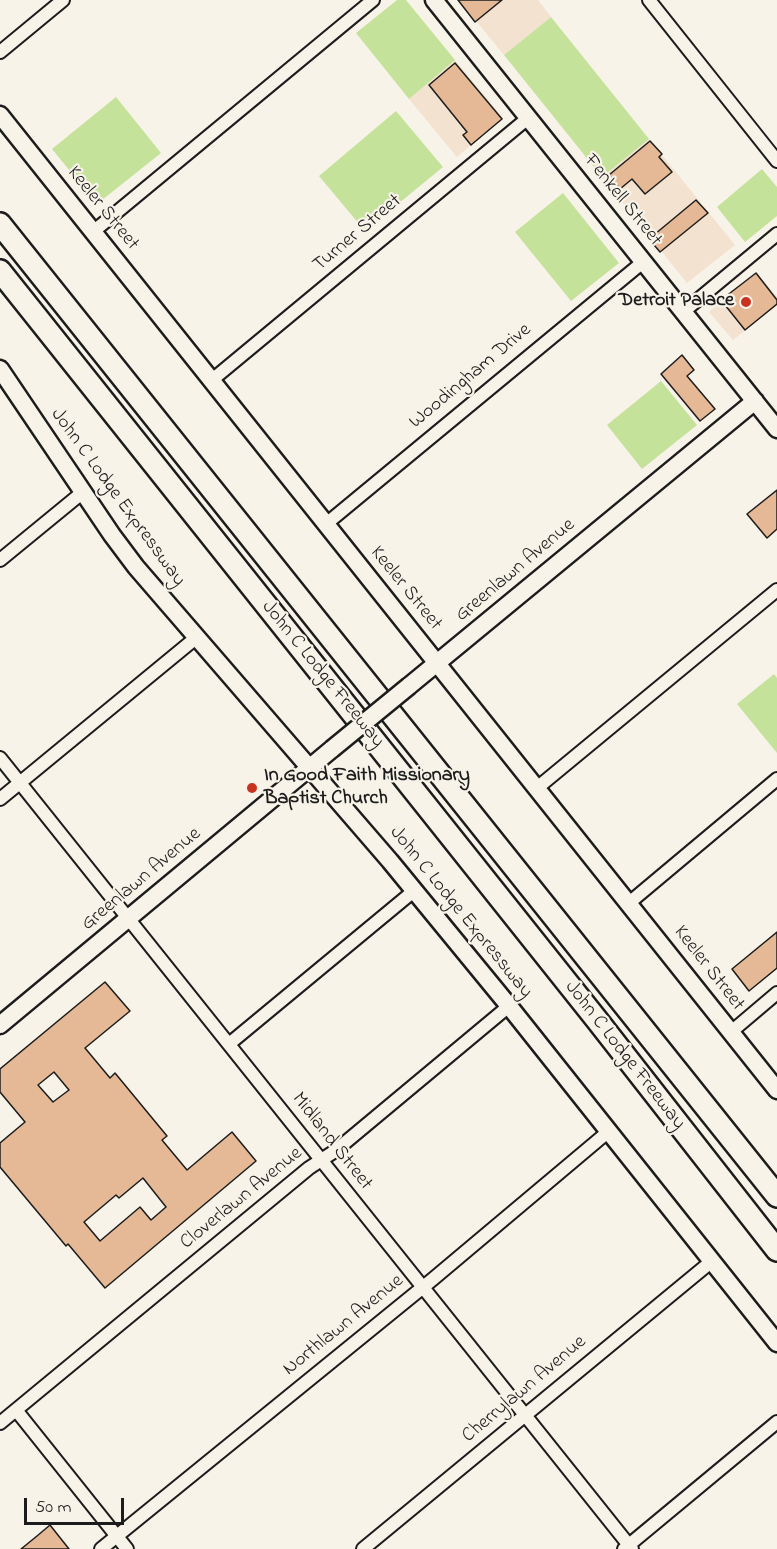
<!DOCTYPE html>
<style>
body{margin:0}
#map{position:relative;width:777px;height:1549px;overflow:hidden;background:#f7f3e8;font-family:"Indie Flower",sans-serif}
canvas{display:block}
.scale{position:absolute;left:24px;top:1498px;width:100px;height:27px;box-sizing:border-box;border:3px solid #1c1c1c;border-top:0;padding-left:8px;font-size:18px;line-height:21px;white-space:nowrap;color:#1c1c1c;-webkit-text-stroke:4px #f7f3e8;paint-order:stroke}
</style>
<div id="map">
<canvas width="777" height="1549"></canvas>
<div class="scale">50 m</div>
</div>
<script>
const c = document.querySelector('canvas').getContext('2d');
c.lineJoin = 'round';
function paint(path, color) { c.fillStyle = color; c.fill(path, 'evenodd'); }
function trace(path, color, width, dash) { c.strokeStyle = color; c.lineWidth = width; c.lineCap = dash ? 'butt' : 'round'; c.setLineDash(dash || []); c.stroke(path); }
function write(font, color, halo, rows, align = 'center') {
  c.font = font + ' "Indie Flower",sans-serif'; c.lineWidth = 4.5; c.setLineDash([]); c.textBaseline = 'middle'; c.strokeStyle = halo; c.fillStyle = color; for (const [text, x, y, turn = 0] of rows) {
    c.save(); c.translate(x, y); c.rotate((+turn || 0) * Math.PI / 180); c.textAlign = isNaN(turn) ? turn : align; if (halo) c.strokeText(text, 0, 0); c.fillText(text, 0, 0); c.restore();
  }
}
const built = new Path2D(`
 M 459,0 L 538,0 L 551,17 L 504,55 Z
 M 455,60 L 503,118 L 457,157 L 409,99 Z
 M 649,139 L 735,245 L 687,283 L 602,177 Z
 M 757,273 L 777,297 L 777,305 L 733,340 L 709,312 Z`);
const green = new Path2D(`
 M 397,0 L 406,0 L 455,60 L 409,99 L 356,33 Z
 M 551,17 L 649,139 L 602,177 L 504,55 Z
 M 116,97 L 161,153 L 97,204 L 52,149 Z
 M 396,111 L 443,167 L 365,231 L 319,176 Z
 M 762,169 L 777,187 L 777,216 L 745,242 L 717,207 Z
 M 563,193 L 619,263 L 571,301 L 515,232 Z
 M 661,381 L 697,425 L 642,469 L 607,425 Z
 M 774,674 L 777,678 L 777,753 L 737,704 Z`);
const building = new Path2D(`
 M 458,0 L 502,0 L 475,22 Z
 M 455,63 L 502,119 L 471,145 L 463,135 L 467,132 L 429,85 Z
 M 650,141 L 662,154 L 659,157 L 672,172 L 645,194 L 632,179 L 620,189 L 609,175 Z
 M 696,200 L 708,213 L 660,252 L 649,239 Z
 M 756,273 L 777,300 L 777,304 L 745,330 L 721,300 Z
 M 682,355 L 694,370 L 687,376 L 715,409 L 700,421 L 661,374 Z
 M 777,490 L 777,529 L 767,538 L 747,514 Z
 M 777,932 L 777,968 L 749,991 L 732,969 Z
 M 105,982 L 130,1011 L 85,1048 L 110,1078 L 115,1073 L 167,1136 L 162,1140 L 187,1170 L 232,1132 L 256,1161 L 105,1288 L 68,1244 L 66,1246 L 0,1167 L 0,1143 L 25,1122 L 0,1092 L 0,1069 ZM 54,1072 L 69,1090 L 53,1102 L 38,1085 ZM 143,1178 L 166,1207 L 151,1220 L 140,1207 L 100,1241 L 84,1222 L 116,1195 L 119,1198 Z
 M 50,1525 L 69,1549 L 21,1549 L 37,1536 Z`);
const street = new Path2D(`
 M 649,0 L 777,161
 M 0,52 L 63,0
 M 94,231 L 373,0
 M 683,312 L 777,234
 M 212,380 L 528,118
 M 326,524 L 643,262
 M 0,560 L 83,492
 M 0,758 L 632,1549
 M 537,788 L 777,590
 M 0,799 L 197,637
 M 629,903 L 777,779
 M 731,1032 L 777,993
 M 229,1044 L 415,890
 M 16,1410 L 127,1549
 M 0,1423 L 309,1168 L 335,1151 L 509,1006
 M 101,1549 L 433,1279 L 609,1131
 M 363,1549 L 712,1261
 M 624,1549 L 777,1422`);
const secondary = new Path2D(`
 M 434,0 L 777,429
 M 0,115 L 777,1090
 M 0,369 L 112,535 L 136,567 L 390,861 L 509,1006 L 777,1343
 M 409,686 L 755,401
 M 0,1025 L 332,749`);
const highway = new Path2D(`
 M 0,224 L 777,1196
 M 0,271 L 597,1020 L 777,1250`);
const secondaryBridge = new Path2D(`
 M 332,749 L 409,686`);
const markers = [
 [746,302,6,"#c8321e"],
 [252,788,6,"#c8321e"]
];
const streetNames = [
 ["Fenkell Street",622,201,51],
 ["Keeler Street",102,209,51],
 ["Turner Street",358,234,-40],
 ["Woodingham Drive",471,377,-40],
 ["John C Lodge Expressway",117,498,54],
 ["Greenlawn Avenue",516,571,-40],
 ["Keeler Street",405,589,51],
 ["John C Lodge Freeway",322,675,51],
 ["Greenlawn Avenue",142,880,-40],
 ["John C Lodge Expressway",460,913,51],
 ["Keeler Street",708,969,52],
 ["John C Lodge Freeway",624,1056,52],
 ["Midland Street",331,1142,52],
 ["Cloverlawn Avenue",242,1199,-39],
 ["Northlawn Avenue",344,1326,-39],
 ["Cherrylawn Avenue",525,1390,-40]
];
const poiNames = [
 ["Detroit Palace",734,302],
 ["In Good Faith Missionary",264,777,"left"],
 ["Baptist Church",264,800,"left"]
];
paint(built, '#f2e2cf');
paint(green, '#c5e29a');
paint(building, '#e6b996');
trace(building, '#1c1c1c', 1.5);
trace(street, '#1c1c1c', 16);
trace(secondary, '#1c1c1c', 21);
trace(highway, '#1c1c1c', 26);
trace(street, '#f7f3e8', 12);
trace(secondary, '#f7f3e8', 16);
trace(highway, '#f7f3e8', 21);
trace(secondaryBridge, '#1c1c1c', 21, []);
trace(secondaryBridge, '#f7f3e8', 16);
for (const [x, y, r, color] of markers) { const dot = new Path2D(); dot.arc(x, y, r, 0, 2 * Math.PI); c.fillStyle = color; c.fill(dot); trace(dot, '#f7f3e8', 2); }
write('20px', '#1c1c1c', '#f7f3e8', streetNames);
write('bold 20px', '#1c1c1c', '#f7f3e8', poiNames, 'right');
</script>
